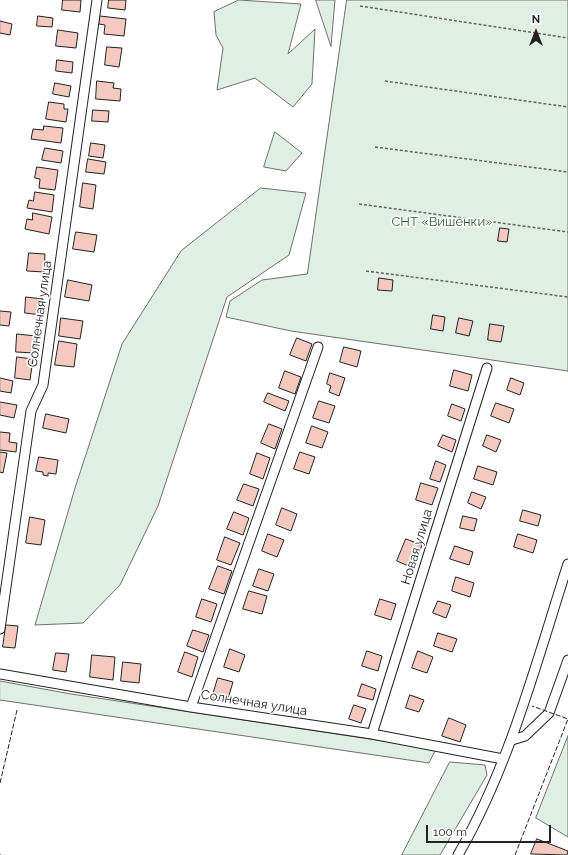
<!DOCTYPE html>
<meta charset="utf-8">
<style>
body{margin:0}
#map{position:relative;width:568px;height:855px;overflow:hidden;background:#fff;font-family:Raleway,sans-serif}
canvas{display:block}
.north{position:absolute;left:516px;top:12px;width:40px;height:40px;-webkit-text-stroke:3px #fff;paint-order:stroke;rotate:0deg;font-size:11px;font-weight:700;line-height:16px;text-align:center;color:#222}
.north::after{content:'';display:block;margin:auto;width:14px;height:18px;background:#222;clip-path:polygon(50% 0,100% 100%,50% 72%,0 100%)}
.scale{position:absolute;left:426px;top:825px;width:125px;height:18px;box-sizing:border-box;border:2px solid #222;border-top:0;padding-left:5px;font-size:12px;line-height:14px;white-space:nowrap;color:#222;-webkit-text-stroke:3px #fff;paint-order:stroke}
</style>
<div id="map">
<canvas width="568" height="855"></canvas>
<div class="north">N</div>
<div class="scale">100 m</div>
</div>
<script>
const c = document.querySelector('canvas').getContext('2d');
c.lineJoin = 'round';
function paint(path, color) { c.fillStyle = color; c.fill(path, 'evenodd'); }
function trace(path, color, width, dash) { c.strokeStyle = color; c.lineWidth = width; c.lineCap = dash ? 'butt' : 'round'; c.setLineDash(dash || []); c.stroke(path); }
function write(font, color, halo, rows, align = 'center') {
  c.font = font + ' Raleway,sans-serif'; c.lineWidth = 3; c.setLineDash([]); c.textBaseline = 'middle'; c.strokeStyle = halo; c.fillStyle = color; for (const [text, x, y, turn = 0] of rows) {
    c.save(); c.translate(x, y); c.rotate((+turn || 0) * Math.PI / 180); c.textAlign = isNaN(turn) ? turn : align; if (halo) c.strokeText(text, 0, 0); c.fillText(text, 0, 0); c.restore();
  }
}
const green = new Path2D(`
 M 239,0 L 301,4 L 288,54 L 315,29 L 312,84 L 293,107 L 255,78 L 217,90 L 223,48 L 216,35 L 214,12 Z
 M 316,0 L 335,0 L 331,46 Z
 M 347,0 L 568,0 L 568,371 L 291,331 L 226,317 L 230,301 L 262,280 L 307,274 Z
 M 275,132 L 302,153 L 286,171 L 264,167 Z
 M 261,188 L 306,193 L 289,255 L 227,297 L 158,506 L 120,585 L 83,623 L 35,625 L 75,488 L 122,344 L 181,251 Z
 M 0,681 L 71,694 L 436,749 L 429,763 L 0,700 Z
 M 568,736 L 568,837 L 536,818 Z
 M 450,762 L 485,765 L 487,775 L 440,855 L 402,855 Z`);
const building = new Path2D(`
 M 63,0 L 81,0 L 80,12 L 62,10 Z
 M 109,0 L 126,0 L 125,10 L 108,8 Z
 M 38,16 L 53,18 L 52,27 L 37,26 Z
 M 100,16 L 126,19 L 124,36 L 104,34 L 105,25 L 99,24 Z
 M 0,21 L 12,24 L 10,35 L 0,33 Z
 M 58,30 L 78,33 L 76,48 L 56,46 Z
 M 107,47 L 122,48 L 119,67 L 105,65 Z
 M 57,60 L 73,62 L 72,73 L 56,71 Z
 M 97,81 L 114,83 L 113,88 L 121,89 L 120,101 L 96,99 Z
 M 55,83 L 71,86 L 69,97 L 53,94 Z
 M 49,102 L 64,104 L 64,109 L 68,109 L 66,122 L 46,119 Z
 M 93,110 L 109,111 L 108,122 L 92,121 Z
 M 44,126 L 63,128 L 61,143 L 31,139 L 33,129 L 43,130 Z
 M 91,143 L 105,145 L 103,158 L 89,156 Z
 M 45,148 L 63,151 L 61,163 L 42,160 Z
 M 88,159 L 106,162 L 104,174 L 86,172 Z
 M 37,167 L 58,170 L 55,190 L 39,188 L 40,179 L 35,178 Z
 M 83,183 L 96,185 L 93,209 L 80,207 Z
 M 35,192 L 54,195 L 52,212 L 27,208 L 29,200 L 33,201 Z
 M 33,213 L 52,217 L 49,234 L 25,229 L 27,219 L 32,220 Z
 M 500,228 L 509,229 L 507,242 L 498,241 Z
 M 76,232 L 97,235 L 94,252 L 73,249 Z
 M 29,253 L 45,254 L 44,272 L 27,271 Z
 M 379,278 L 393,280 L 392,291 L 378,290 Z
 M 68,280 L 92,285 L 89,301 L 65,297 Z
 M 26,297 L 43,299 L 41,315 L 25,313 Z
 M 0,311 L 11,312 L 9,326 L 0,325 Z
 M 433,315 L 445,317 L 443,331 L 431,329 Z
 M 61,318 L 83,321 L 80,339 L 59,336 Z
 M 459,318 L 473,321 L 469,336 L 456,333 Z
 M 490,324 L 504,326 L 501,342 L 488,340 Z
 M 17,334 L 36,336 L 35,353 L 16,352 Z
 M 297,338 L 312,344 L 306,361 L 290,355 Z
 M 59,341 L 77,344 L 74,367 L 55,365 Z
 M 344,347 L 361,351 L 357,367 L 340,362 Z
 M 17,357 L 33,359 L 30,380 L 15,378 Z
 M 454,370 L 472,375 L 468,391 L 450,386 Z
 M 285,371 L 301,377 L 295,394 L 279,388 Z
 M 330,373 L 345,378 L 339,396 L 329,392 L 331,386 L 327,384 Z
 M 0,378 L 13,381 L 11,393 L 0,391 Z
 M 511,378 L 524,383 L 520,395 L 507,390 Z
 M 268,393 L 289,401 L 285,411 L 264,402 Z
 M 319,401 L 335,406 L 329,423 L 313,418 Z
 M 0,402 L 17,405 L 14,418 L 0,415 Z
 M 496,403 L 514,409 L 509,423 L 491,416 Z
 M 452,404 L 465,409 L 461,421 L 448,416 Z
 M 46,414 L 69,419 L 66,433 L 43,428 Z
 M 269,424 L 282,429 L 275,449 L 261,443 Z
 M 312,426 L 328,432 L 322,448 L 306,443 Z
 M 0,432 L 10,433 L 9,442 L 17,443 L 16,452 L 0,450 Z
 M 443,435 L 456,440 L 452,452 L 438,446 Z
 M 487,435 L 501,440 L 496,452 L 483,446 Z
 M 0,452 L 7,453 L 3,473 L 0,472 Z
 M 300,452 L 315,457 L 309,474 L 294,469 Z
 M 257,453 L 270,458 L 263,479 L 250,474 Z
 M 39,457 L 58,460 L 56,474 L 48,473 L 48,476 L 43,475 L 43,472 L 36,471 Z
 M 436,461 L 446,465 L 440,482 L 430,479 Z
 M 478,466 L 497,472 L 493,485 L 474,479 Z
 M 421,483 L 438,488 L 432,505 L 416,500 Z
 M 244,484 L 259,489 L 253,506 L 237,500 Z
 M 472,492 L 486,497 L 481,509 L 468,503 Z
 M 282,508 L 297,514 L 291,531 L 276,525 Z
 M 523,510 L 541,515 L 538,526 L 520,521 Z
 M 234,512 L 249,518 L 243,535 L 227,529 Z
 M 463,516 L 477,519 L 474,531 L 460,528 Z
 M 30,517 L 45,520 L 41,545 L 26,543 Z
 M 268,534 L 284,540 L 277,557 L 262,551 Z
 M 518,534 L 537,540 L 533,553 L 514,547 Z
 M 225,537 L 240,543 L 231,565 L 217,560 Z
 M 406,539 L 422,545 L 413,568 L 397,561 Z
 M 455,546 L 473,552 L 469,565 L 450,559 Z
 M 218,566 L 232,571 L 224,594 L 209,589 Z
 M 259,569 L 274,574 L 268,591 L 253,586 Z
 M 456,577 L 474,583 L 470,597 L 452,591 Z
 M 249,591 L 267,596 L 262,614 L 243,609 Z
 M 202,599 L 217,604 L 211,622 L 196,617 Z
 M 380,599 L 396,604 L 391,620 L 375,615 Z
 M 438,601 L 451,605 L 446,618 L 433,613 Z
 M 6,625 L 18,626 L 15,648 L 3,647 Z
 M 193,630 L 209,635 L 203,652 L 187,646 Z
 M 438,633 L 457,639 L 452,652 L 434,646 Z
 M 230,649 L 245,655 L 239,672 L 224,667 Z
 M 367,651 L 382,656 L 378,671 L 362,666 Z
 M 418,651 L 433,657 L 427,673 L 412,668 Z
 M 185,652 L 198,657 L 192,677 L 178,672 Z
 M 56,653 L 69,654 L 66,672 L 53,670 Z
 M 92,655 L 115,657 L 113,680 L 90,677 Z
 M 123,662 L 141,664 L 139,683 L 121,681 Z
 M 218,678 L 233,682 L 227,702 L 212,698 Z
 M 362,684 L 376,689 L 373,700 L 358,696 Z
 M 410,695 L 424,700 L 419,712 L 406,708 Z
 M 354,705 L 366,709 L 361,723 L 349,719 Z
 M 449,718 L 466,725 L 460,742 L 442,736 Z
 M 537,839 L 568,851 L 567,855 L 531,854 Z`);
const path = new Path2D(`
 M 360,6 L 568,38
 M 385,81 L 568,107
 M 375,147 L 568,172
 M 359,204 L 568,232
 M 366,271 L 568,297`);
const minor = new Path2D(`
 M 0,629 L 31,411 L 43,385 L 97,0
 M 0,674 L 191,707 L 372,734 L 503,759
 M 191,707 L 318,347
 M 372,734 L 487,368
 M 512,740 L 525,736 L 549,713 L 568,660
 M 458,855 C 510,765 536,663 568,564`);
const fence = new Path2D(`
 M 0,783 L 17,710
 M 0,855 L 1,855
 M 515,855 L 568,719 L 532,706`);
const parkNames = [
 ["СНТ «Вишенки»",442,222]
];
const streetNames = [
 ["Солнечная улица",40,314,-82],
 ["Новая улица",417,547,-73],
 ["Солнечная улица",254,703,9]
];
paint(green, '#e0efe3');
trace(green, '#6f6f6f', 1);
paint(building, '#f3c9c0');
trace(building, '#222', 1);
trace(minor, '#222', 11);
trace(path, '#646464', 1.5, [3, 2]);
trace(minor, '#fff', 9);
trace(fence, '#222', 1, [5, 2]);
write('13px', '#2f5e38', '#fff', parkNames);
write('13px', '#222', '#fff', streetNames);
</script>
